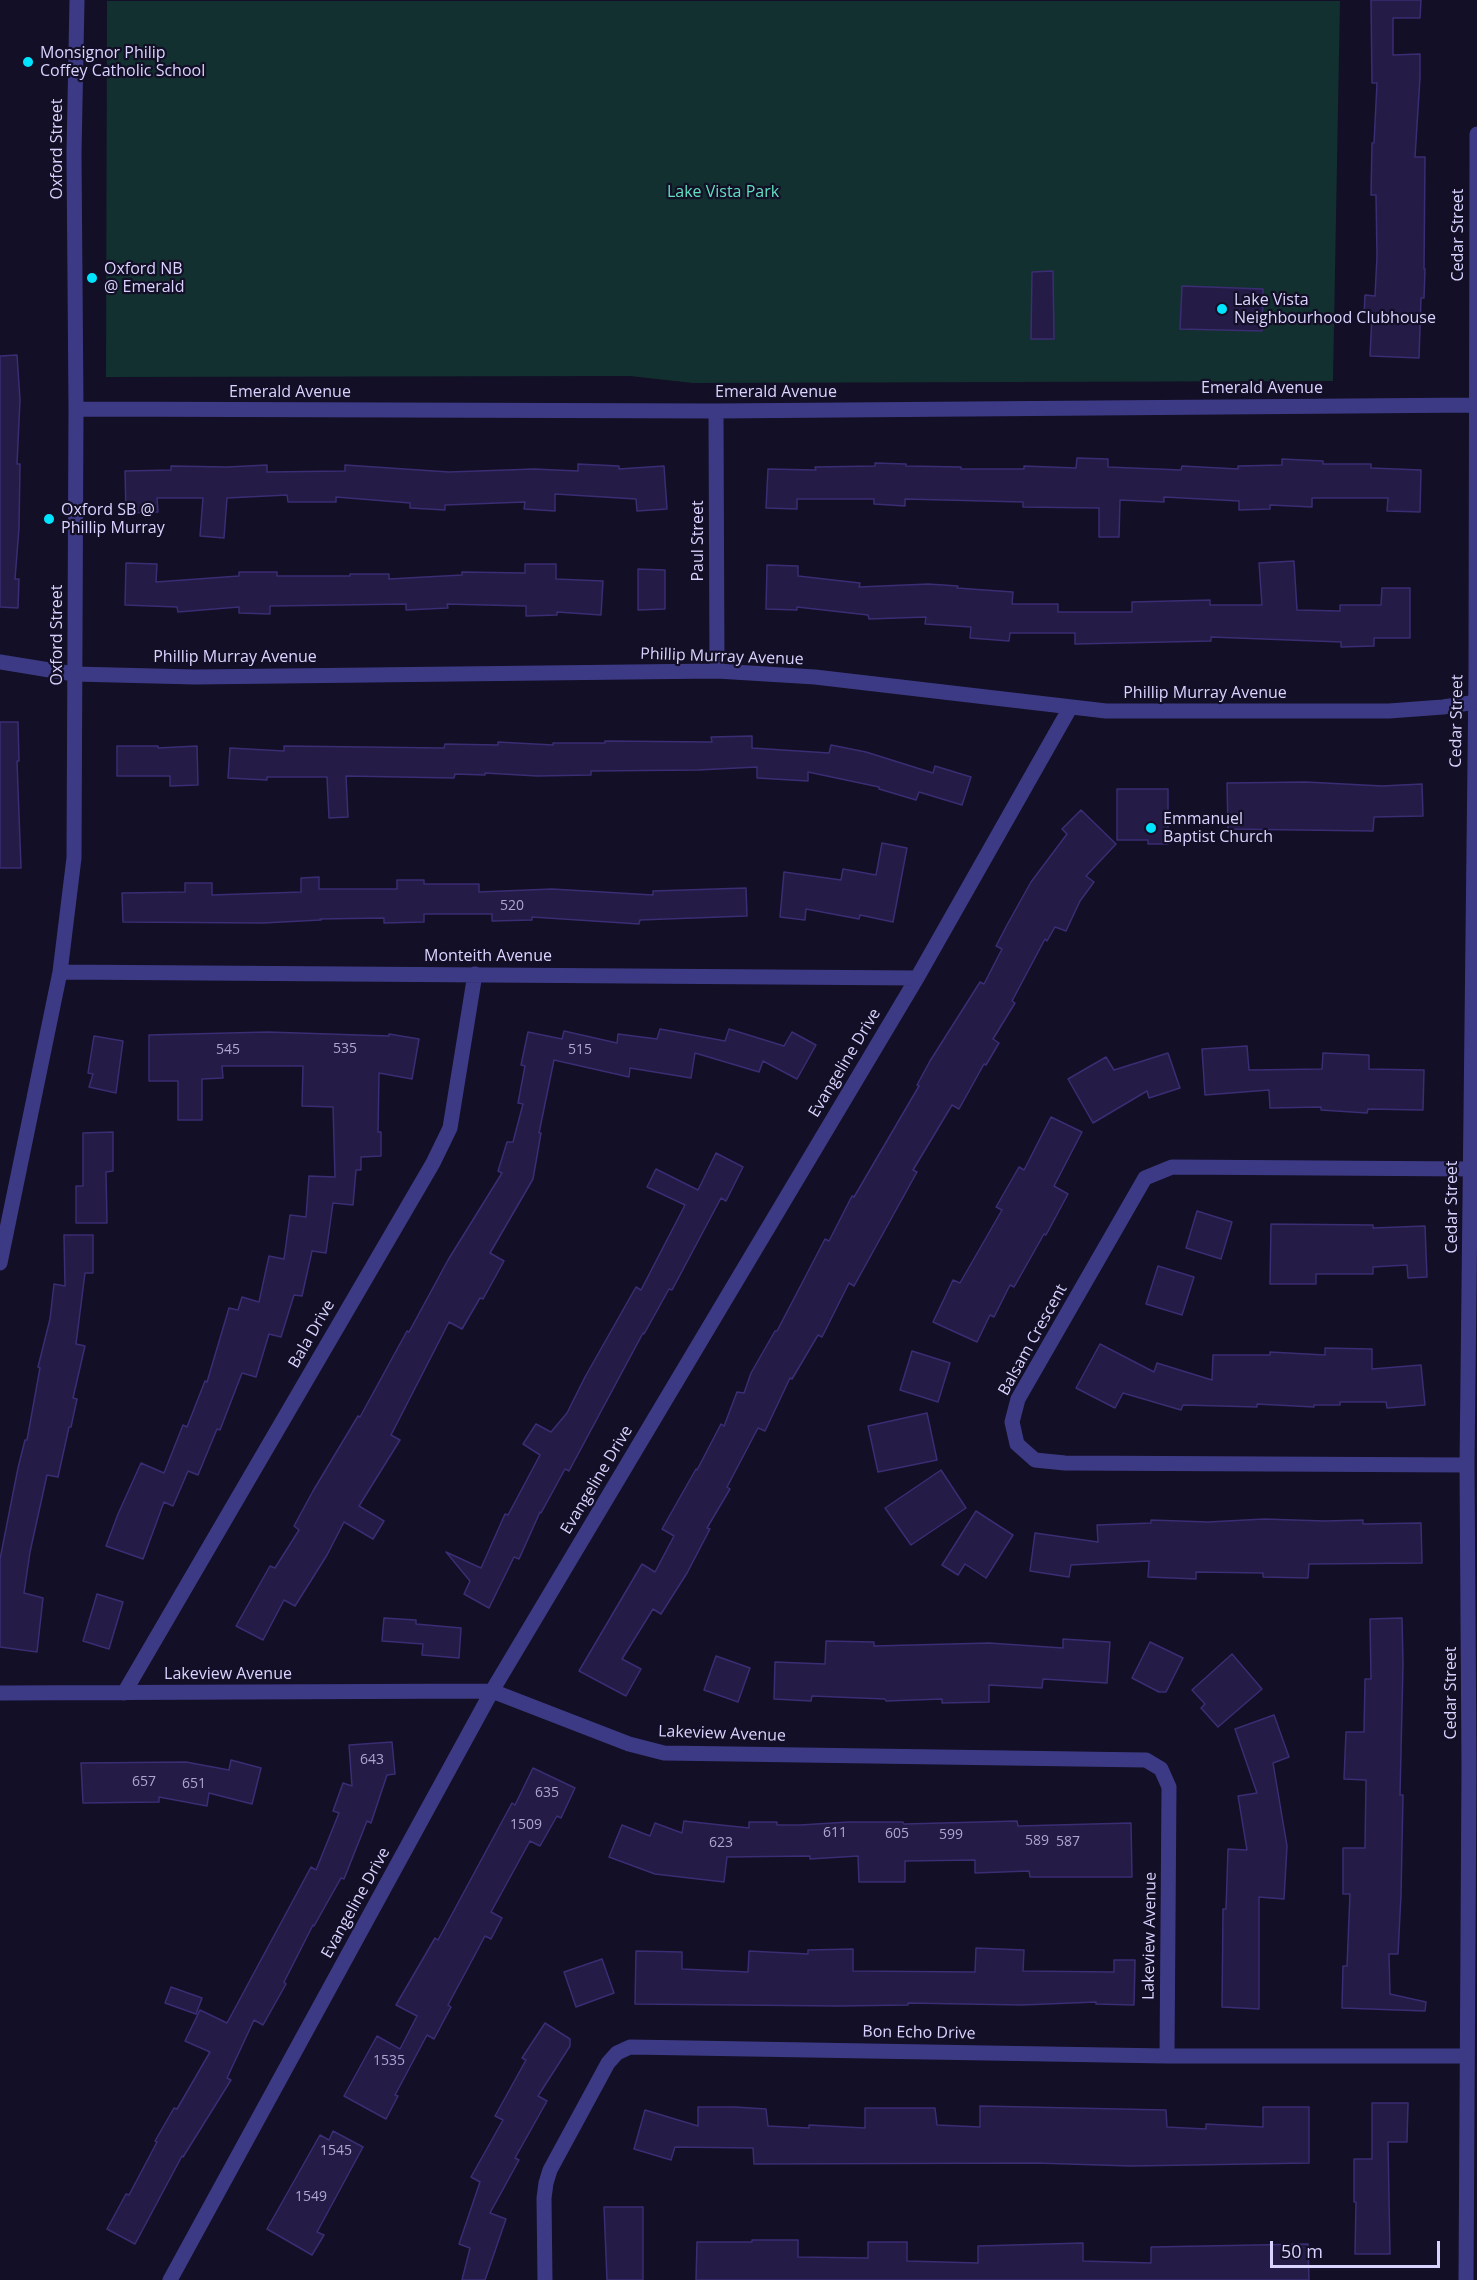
<!DOCTYPE html>
<style>
body{margin:0}
#map{position:relative;width:1477px;height:2280px;overflow:hidden;background:#130f26;font-family:"Open Sans",sans-serif}
canvas{display:block}
.scale{position:absolute;left:1270px;top:2241px;width:170px;height:27px;box-sizing:border-box;border:3px solid #d9d4ff;border-top:0;padding-left:8px;font-size:18px;line-height:21px;white-space:nowrap;color:#d9d4ff;-webkit-text-stroke:4px #130f26;paint-order:stroke}
</style>
<div id="map">
<canvas width="1477" height="2280"></canvas>
<div class="scale">50 m</div>
</div>
<script>
const c = document.querySelector('canvas').getContext('2d');
c.lineJoin = 'round';
function paint(path, color) { c.fillStyle = color; c.fill(path, 'evenodd'); }
function trace(path, color, width, dash) { c.strokeStyle = color; c.lineWidth = width; c.lineCap = dash ? 'butt' : 'round'; c.setLineDash(dash || []); c.stroke(path); }
function write(font, color, halo, rows, align = 'center') {
  c.font = font + ' "Open Sans",sans-serif'; c.lineWidth = 4.5; c.setLineDash([]); c.textBaseline = 'middle'; c.strokeStyle = halo; c.fillStyle = color; for (const [text, x, y, turn = 0] of rows) {
    c.save(); c.translate(x, y); c.rotate((+turn || 0) * Math.PI / 180); c.textAlign = isNaN(turn) ? turn : align; if (halo) c.strokeText(text, 0, 0); c.fillText(text, 0, 0); c.restore();
  }
}
const green = new Path2D(`
 M 107,1 L 1340,1 L 1333,381 L 693,383 L 630,376 L 106,377 Z`);
const building = new Path2D(`
 M 1371,0 L 1421,0 L 1420,18 L 1393,18 L 1393,55 L 1420,54 L 1420,78 L 1415,157 L 1425,157 L 1424,269 L 1425,269 L 1424,298 L 1421,298 L 1419,358 L 1370,356 L 1372,315 L 1364,314 L 1365,295 L 1375,296 L 1377,256 L 1376,195 L 1371,195 L 1372,143 L 1374,143 L 1377,83 L 1372,83 Z
 M 1053,271 L 1054,339 L 1031,339 L 1032,272 Z
 M 1182,286 L 1263,289 L 1262,331 L 1180,329 Z
 M 17,355 L 20,400 L 17,464 L 20,464 L 19,528 L 15,579 L 19,579 L 18,608 L 0,607 L 0,356 Z
 M 1077,458 L 1108,459 L 1108,467 L 1181,470 L 1182,466 L 1238,469 L 1238,466 L 1282,465 L 1282,459 L 1323,461 L 1323,464 L 1371,464 L 1371,468 L 1421,470 L 1420,512 L 1387,511 L 1388,498 L 1312,498 L 1312,507 L 1270,505 L 1270,509 L 1239,510 L 1239,501 L 1164,497 L 1164,502 L 1120,500 L 1119,537 L 1099,537 L 1099,508 L 1023,507 L 1023,502 L 905,499 L 905,506 L 874,504 L 874,499 L 797,499 L 797,509 L 766,508 L 768,469 L 816,470 L 815,467 L 875,466 L 875,463 L 906,464 L 906,466 L 961,467 L 961,469 L 1024,469 L 1024,466 L 1076,468 Z
 M 578,464 L 619,466 L 619,469 L 664,466 L 667,509 L 637,511 L 636,499 L 555,494 L 555,511 L 524,509 L 525,502 L 445,505 L 445,510 L 410,508 L 410,503 L 336,497 L 336,502 L 288,502 L 287,495 L 227,498 L 224,538 L 200,536 L 203,498 L 157,498 L 158,512 L 126,513 L 125,471 L 171,470 L 171,466 L 227,467 L 267,465 L 267,472 L 345,471 L 345,465 L 449,472 L 534,469 L 578,471 Z
 M 1294,561 L 1297,610 L 1340,611 L 1340,605 L 1381,605 L 1382,588 L 1410,588 L 1410,638 L 1374,638 L 1374,646 L 1341,647 L 1341,642 L 1211,637 L 1211,641 L 1075,644 L 1075,633 L 1010,633 L 1009,641 L 970,638 L 971,627 L 925,624 L 926,617 L 869,619 L 868,615 L 797,607 L 797,610 L 766,609 L 767,565 L 798,566 L 798,576 L 860,583 L 859,587 L 928,584 L 958,586 L 957,588 L 1013,592 L 1012,604 L 1058,604 L 1058,612 L 1132,612 L 1132,602 L 1210,600 L 1210,605 L 1262,605 L 1259,563 Z
 M 126,563 L 157,564 L 156,582 L 239,576 L 239,572 L 277,572 L 277,576 L 350,576 L 350,574 L 389,574 L 389,579 L 462,575 L 462,572 L 525,573 L 525,564 L 556,564 L 556,579 L 603,581 L 601,615 L 557,612 L 557,615 L 526,616 L 526,606 L 447,604 L 448,608 L 406,610 L 406,604 L 270,606 L 270,614 L 239,613 L 239,607 L 178,612 L 177,607 L 125,605 Z
 M 638,569 L 665,570 L 665,609 L 638,610 Z
 M 0,722 L 18,722 L 19,761 L 17,761 L 21,868 L 0,868 Z
 M 752,736 L 752,748 L 829,753 L 831,745 L 866,752 L 933,773 L 935,766 L 971,777 L 962,805 L 919,792 L 916,800 L 879,789 L 879,787 L 808,772 L 808,781 L 757,778 L 757,767 L 698,770 L 591,771 L 591,775 L 537,776 L 485,773 L 485,775 L 455,774 L 454,778 L 346,776 L 348,817 L 329,818 L 327,777 L 267,777 L 267,780 L 228,778 L 230,748 L 284,751 L 284,746 L 444,748 L 445,744 L 498,745 L 498,742 L 553,745 L 553,743 L 605,743 L 605,741 L 712,742 L 711,737 Z
 M 117,746 L 158,746 L 158,748 L 197,746 L 198,785 L 170,786 L 170,776 L 117,776 Z
 M 1306,782 L 1382,786 L 1422,784 L 1423,816 L 1374,817 L 1373,831 L 1228,829 L 1227,783 Z
 M 1117,789 L 1168,789 L 1168,844 L 1148,844 L 1148,840 L 1117,840 Z
 M 1081,810 L 1116,844 L 1086,876 L 1094,882 L 1080,901 L 1066,931 L 1055,927 L 1047,941 L 1045,939 L 1012,1001 L 1015,1003 L 993,1039 L 999,1043 L 986,1065 L 984,1064 L 959,1109 L 952,1105 L 913,1170 L 917,1172 L 854,1286 L 849,1283 L 822,1337 L 818,1335 L 792,1379 L 790,1378 L 765,1431 L 758,1428 L 727,1487 L 730,1489 L 707,1528 L 710,1529 L 687,1573 L 661,1614 L 653,1609 L 622,1659 L 641,1669 L 626,1696 L 579,1671 L 642,1564 L 655,1572 L 674,1536 L 662,1529 L 696,1469 L 697,1470 L 721,1424 L 724,1426 L 737,1392 L 744,1393 L 751,1373 L 775,1331 L 777,1331 L 825,1239 L 829,1241 L 852,1196 L 854,1197 L 919,1086 L 917,1085 L 930,1061 L 980,982 L 984,984 L 1002,949 L 996,946 L 1007,925 L 1031,882 L 1067,834 L 1062,829 Z
 M 882,843 L 907,848 L 893,922 L 860,915 L 859,919 L 806,909 L 805,920 L 780,917 L 784,872 L 841,880 L 843,869 L 876,875 Z
 M 319,877 L 319,889 L 397,889 L 397,880 L 424,880 L 424,884 L 479,884 L 479,892 L 552,889 L 653,895 L 653,891 L 746,888 L 747,916 L 640,920 L 639,924 L 532,917 L 532,920 L 492,921 L 492,914 L 424,914 L 424,922 L 384,923 L 384,918 L 320,919 L 321,920 L 263,923 L 123,922 L 122,893 L 185,892 L 185,883 L 212,883 L 212,895 L 301,892 L 301,878 Z
 M 660,1029 L 725,1041 L 729,1029 L 784,1046 L 792,1032 L 816,1045 L 797,1079 L 763,1061 L 759,1072 L 695,1053 L 691,1078 L 630,1068 L 629,1077 L 554,1060 L 539,1133 L 541,1133 L 533,1179 L 490,1253 L 504,1261 L 483,1299 L 480,1298 L 462,1329 L 449,1322 L 391,1435 L 400,1440 L 359,1506 L 384,1521 L 373,1539 L 344,1522 L 327,1555 L 295,1606 L 284,1600 L 263,1640 L 236,1626 L 270,1566 L 275,1568 L 299,1530 L 294,1526 L 313,1491 L 358,1416 L 360,1417 L 407,1331 L 409,1332 L 448,1260 L 502,1173 L 498,1171 L 507,1142 L 513,1142 L 523,1104 L 518,1103 L 525,1066 L 521,1065 L 528,1032 L 562,1039 L 564,1031 L 617,1043 L 618,1034 L 657,1039 Z
 M 268,1032 L 389,1036 L 389,1034 L 419,1039 L 412,1079 L 379,1073 L 378,1132 L 381,1132 L 381,1156 L 361,1157 L 361,1170 L 356,1170 L 353,1205 L 333,1203 L 326,1253 L 312,1251 L 302,1296 L 294,1295 L 281,1337 L 269,1334 L 256,1377 L 242,1373 L 220,1430 L 217,1429 L 198,1475 L 188,1471 L 173,1506 L 164,1502 L 143,1559 L 106,1546 L 118,1514 L 141,1463 L 164,1473 L 183,1425 L 187,1427 L 205,1381 L 207,1382 L 229,1308 L 238,1310 L 242,1297 L 259,1302 L 269,1256 L 284,1259 L 290,1215 L 306,1217 L 309,1176 L 335,1177 L 333,1107 L 302,1106 L 303,1066 L 222,1066 L 223,1078 L 202,1079 L 202,1120 L 178,1120 L 178,1081 L 149,1081 L 149,1035 Z
 M 94,1036 L 123,1041 L 116,1093 L 89,1087 L 93,1074 L 88,1073 Z
 M 1247,1046 L 1249,1070 L 1322,1069 L 1323,1053 L 1369,1055 L 1369,1069 L 1424,1070 L 1423,1110 L 1368,1109 L 1367,1113 L 1321,1110 L 1321,1107 L 1270,1108 L 1269,1090 L 1205,1095 L 1202,1049 Z
 M 1168,1053 L 1180,1088 L 1149,1098 L 1147,1091 L 1093,1123 L 1068,1079 L 1106,1057 L 1114,1070 Z
 M 1051,1117 L 1082,1132 L 1054,1186 L 1068,1194 L 1046,1235 L 1044,1234 L 1014,1287 L 1010,1285 L 994,1317 L 990,1315 L 977,1342 L 933,1322 L 953,1280 L 960,1283 L 1002,1210 L 996,1207 L 1019,1167 L 1024,1170 Z
 M 113,1132 L 113,1171 L 106,1172 L 107,1223 L 76,1223 L 76,1186 L 83,1186 L 83,1133 Z
 M 716,1153 L 743,1167 L 726,1201 L 721,1198 L 672,1290 L 669,1289 L 644,1334 L 643,1333 L 569,1471 L 565,1469 L 541,1513 L 540,1512 L 519,1559 L 514,1557 L 489,1608 L 464,1594 L 470,1581 L 446,1552 L 481,1568 L 505,1514 L 508,1515 L 540,1455 L 523,1444 L 536,1424 L 551,1432 L 567,1413 L 585,1377 L 636,1287 L 641,1290 L 685,1205 L 647,1187 L 656,1169 L 698,1190 Z
 M 1197,1211 L 1232,1222 L 1221,1259 L 1186,1248 Z
 M 1271,1224 L 1373,1225 L 1373,1228 L 1425,1226 L 1427,1277 L 1408,1278 L 1407,1265 L 1373,1267 L 1373,1274 L 1316,1274 L 1316,1284 L 1270,1284 Z
 M 64,1235 L 93,1235 L 93,1273 L 85,1273 L 76,1344 L 85,1346 L 73,1398 L 77,1399 L 71,1427 L 69,1427 L 58,1477 L 47,1475 L 30,1552 L 24,1593 L 43,1598 L 37,1652 L 0,1647 L 0,1559 L 18,1468 L 25,1440 L 27,1440 L 40,1368 L 38,1367 L 50,1319 L 54,1284 L 65,1286 Z
 M 1158,1266 L 1194,1277 L 1182,1315 L 1146,1304 Z
 M 1100,1344 L 1154,1372 L 1157,1363 L 1212,1380 L 1213,1355 L 1270,1355 L 1270,1352 L 1325,1355 L 1325,1348 L 1372,1349 L 1372,1369 L 1421,1365 L 1425,1405 L 1387,1408 L 1386,1402 L 1340,1402 L 1340,1405 L 1314,1405 L 1314,1407 L 1257,1404 L 1257,1407 L 1183,1405 L 1181,1410 L 1123,1393 L 1115,1408 L 1076,1388 Z
 M 912,1351 L 950,1363 L 938,1402 L 900,1390 Z
 M 927,1413 L 937,1460 L 878,1472 L 868,1426 Z
 M 941,1470 L 966,1508 L 911,1545 L 885,1508 Z
 M 976,1511 L 1013,1535 L 986,1578 L 965,1564 L 958,1575 L 942,1565 Z
 M 1264,1519 L 1325,1521 L 1363,1520 L 1363,1524 L 1421,1523 L 1422,1563 L 1309,1564 L 1308,1578 L 1263,1577 L 1263,1573 L 1196,1572 L 1196,1579 L 1148,1577 L 1149,1561 L 1071,1565 L 1069,1577 L 1030,1571 L 1035,1533 L 1098,1542 L 1097,1525 L 1151,1523 L 1151,1520 L 1208,1522 Z
 M 97,1594 L 123,1602 L 109,1649 L 83,1641 Z
 M 384,1618 L 416,1620 L 416,1624 L 461,1628 L 459,1658 L 422,1655 L 423,1644 L 382,1641 Z
 M 1402,1618 L 1403,1664 L 1400,1795 L 1403,1795 L 1401,1895 L 1398,1954 L 1389,1954 L 1390,1994 L 1426,2002 L 1425,2011 L 1342,2008 L 1343,1966 L 1347,1966 L 1350,1894 L 1343,1894 L 1343,1848 L 1365,1848 L 1366,1780 L 1344,1779 L 1346,1732 L 1364,1732 L 1365,1679 L 1371,1679 L 1370,1619 Z
 M 1063,1639 L 1110,1642 L 1107,1683 L 1043,1679 L 1042,1688 L 989,1685 L 989,1702 L 942,1703 L 942,1699 L 886,1701 L 885,1699 L 812,1696 L 811,1701 L 774,1699 L 775,1662 L 825,1664 L 826,1641 L 874,1642 L 874,1646 L 989,1643 L 1063,1648 Z
 M 1150,1642 L 1183,1658 L 1166,1692 L 1159,1692 L 1132,1678 Z
 M 1232,1654 L 1262,1689 L 1218,1727 L 1201,1708 L 1205,1704 L 1192,1690 Z
 M 716,1656 L 750,1668 L 738,1702 L 704,1690 Z
 M 1274,1715 L 1289,1757 L 1273,1763 L 1287,1846 L 1284,1899 L 1259,1897 L 1259,2009 L 1222,2007 L 1223,1909 L 1226,1909 L 1228,1849 L 1247,1850 L 1238,1796 L 1257,1793 L 1235,1729 Z
 M 392,1742 L 395,1774 L 387,1775 L 371,1823 L 367,1821 L 344,1879 L 341,1878 L 314,1926 L 313,1925 L 284,1982 L 286,1984 L 263,2025 L 254,2020 L 227,2078 L 231,2080 L 183,2157 L 182,2156 L 135,2244 L 107,2229 L 126,2194 L 129,2195 L 157,2142 L 155,2141 L 174,2108 L 177,2109 L 210,2052 L 185,2041 L 200,2010 L 227,2023 L 311,1867 L 316,1870 L 339,1813 L 333,1811 L 343,1783 L 352,1786 L 349,1745 Z
 M 231,1760 L 261,1768 L 252,1804 L 209,1793 L 207,1806 L 159,1797 L 159,1802 L 83,1803 L 81,1763 L 186,1762 L 229,1770 Z
 M 533,1768 L 575,1788 L 561,1818 L 557,1816 L 540,1846 L 530,1841 L 491,1912 L 502,1918 L 491,1939 L 485,1936 L 448,2005 L 451,2007 L 434,2039 L 427,2035 L 395,2095 L 398,2096 L 386,2119 L 344,2096 L 377,2036 L 400,2049 L 417,2016 L 396,2005 L 435,1938 L 438,1940 L 512,1803 L 515,1805 Z
 M 684,1821 L 749,1828 L 749,1822 L 777,1822 L 777,1825 L 800,1825 L 849,1822 L 903,1822 L 904,1824 L 1017,1821 L 1018,1826 L 1131,1823 L 1132,1877 L 1030,1877 L 1029,1871 L 975,1873 L 975,1860 L 905,1861 L 905,1882 L 859,1882 L 858,1856 L 810,1859 L 810,1856 L 727,1857 L 724,1882 L 655,1874 L 609,1857 L 622,1825 L 650,1836 L 655,1823 L 682,1833 Z
 M 976,1948 L 1024,1950 L 1023,1971 L 1114,1972 L 1114,1960 L 1135,1960 L 1134,2005 L 1096,2004 L 1096,2002 L 1022,2005 L 908,2003 L 908,2005 L 839,2006 L 635,2004 L 636,1951 L 682,1952 L 682,1969 L 748,1972 L 749,1951 L 808,1954 L 808,1950 L 853,1949 L 853,1971 L 975,1972 Z
 M 602,1959 L 614,1993 L 576,2007 L 564,1972 Z
 M 171,1987 L 202,1998 L 196,2014 L 165,2003 Z
 M 545,2023 L 570,2039 L 570,2046 L 538,2096 L 547,2101 L 515,2158 L 519,2160 L 490,2213 L 506,2219 L 485,2280 L 462,2280 L 470,2248 L 459,2244 L 480,2182 L 471,2177 L 503,2120 L 495,2116 L 526,2060 L 522,2058 Z
 M 1372,2103 L 1408,2103 L 1407,2142 L 1388,2142 L 1390,2254 L 1355,2254 L 1356,2202 L 1354,2202 L 1354,2159 L 1372,2159 Z
 M 980,2106 L 1166,2110 L 1167,2127 L 1206,2129 L 1206,2124 L 1263,2127 L 1263,2107 L 1309,2107 L 1309,2163 L 1131,2166 L 1036,2163 L 754,2164 L 753,2148 L 675,2147 L 671,2160 L 634,2149 L 645,2110 L 698,2126 L 698,2107 L 735,2107 L 766,2109 L 768,2126 L 809,2128 L 809,2125 L 865,2128 L 865,2108 L 935,2108 L 937,2125 L 980,2127 Z
 M 333,2131 L 363,2147 L 317,2232 L 324,2235 L 312,2255 L 267,2229 L 320,2135 L 329,2140 Z
 M 604,2207 L 643,2207 L 643,2280 L 607,2280 Z
 M 752,2240 L 798,2240 L 798,2257 L 868,2258 L 868,2242 L 907,2242 L 907,2261 L 978,2263 L 978,2246 L 1083,2243 L 1083,2261 L 1151,2263 L 1151,2247 L 1308,2244 L 1309,2280 L 696,2280 L 697,2242 L 752,2242 Z`);
const minor = new Path2D(`
 M 76,409 L 716,411 L 1476,405
 M 716,411 L 717,671
 M 0,662 L 74,674 L 195,677 L 717,671 L 815,677 L 1106,711 L 1389,711 L 1443,707 L 1477,702
 M 60,972 L 917,978
 M 0,1263 L 60,972 L 74,858 L 76,409 L 74,153 L 77,0
 M 1467,1465 L 1065,1463 L 1035,1460 L 1017,1444 L 1012,1422 L 1018,1399 L 1145,1178 L 1172,1167 L 1471,1169
 M 0,1693 L 492,1691 L 629,1744 L 664,1753 L 1146,1760 L 1161,1769 L 1169,1787 L 1167,2056
 M 124,1693 L 433,1163 L 450,1128 L 475,974
 M 170,2280 L 492,1691 L 917,978 L 1070,708
 M 545,2280 L 544,2198 L 546,2183 L 550,2170 L 608,2063 L 617,2053 L 630,2047 L 1167,2056 L 1467,2056
 M 1466,2280 L 1469,1768 L 1467,1465 L 1476,672 L 1477,134`);
const markers = [
 [28,62,6,"#00e5ff"],
 [92,278,6,"#00e5ff"],
 [1222,309,6,"#00e5ff"],
 [49,519,6,"#00e5ff"],
 [1151,828,6,"#00e5ff"]
];
const numberNames = [
 ["520",512,906],
 ["535",345,1049],
 ["545",228,1050],
 ["515",580,1050],
 ["643",372,1760],
 ["657",144,1782],
 ["651",194,1784],
 ["635",547,1793],
 ["1509",526,1825],
 ["611",835,1833],
 ["605",897,1834],
 ["599",951,1835],
 ["589",1037,1841],
 ["587",1068,1842],
 ["623",721,1843],
 ["1535",389,2061],
 ["1545",336,2151],
 ["1549",311,2197]
];
const poiNames = [
 ["Monsignor Philip",40,53],
 ["Coffey Catholic School",40,71],
 ["Oxford NB",104,269],
 ["@ Emerald",104,287],
 ["Lake Vista",1234,300],
 ["Neighbourhood Clubhouse",1234,318],
 ["Oxford SB @",61,510],
 ["Phillip Murray",61,528],
 ["Emmanuel",1163,819],
 ["Baptist Church",1163,837]
];
const streetNames = [
 ["Oxford Street",57,149,-90],
 ["Cedar Street",1458,235,-90],
 ["Emerald Avenue",1262,388],
 ["Emerald Avenue",290,392],
 ["Emerald Avenue",776,392],
 ["Paul Street",698,541,-90],
 ["Oxford Street",57,635,-90],
 ["Phillip Murray Avenue",235,657],
 ["Phillip Murray Avenue",722,657,2],
 ["Phillip Murray Avenue",1205,693],
 ["Cedar Street",1457,721,-89],
 ["Monteith Avenue",488,956],
 ["Evangeline Drive",845,1063,-59],
 ["Cedar Street",1452,1207,-90],
 ["Bala Drive",312,1334,-60],
 ["Balsam Crescent",1033,1340,-61],
 ["Evangeline Drive",597,1480,-59],
 ["Lakeview Avenue",228,1674],
 ["Cedar Street",1451,1693,-90],
 ["Lakeview Avenue",722,1734,2],
 ["Evangeline Drive",356,1903,-61],
 ["Lakeview Avenue",1150,1936,-89],
 ["Bon Echo Drive",919,2033,1]
];
const parkNames = [
 ["Lake Vista Park",723,192]
];
paint(green, '#12302f');
paint(building, '#241b47');
trace(building, '#3b2d73', 1.5);
trace(minor, '#3d3a85', 15);
for (const [x, y, r, color] of markers) { const dot = new Path2D(); dot.arc(x, y, r, 0, 2 * Math.PI); c.fillStyle = color; c.fill(dot); trace(dot, '#130f26', 2); }
write('14px', '#aca6d1', null, numberNames);
write('16px', '#d9d4ff', '#130f26', poiNames, 'left');
write('16px', '#d9d4ff', '#130f26', streetNames);
write('16px', '#5fe0c0', '#130f26', parkNames);
</script>
